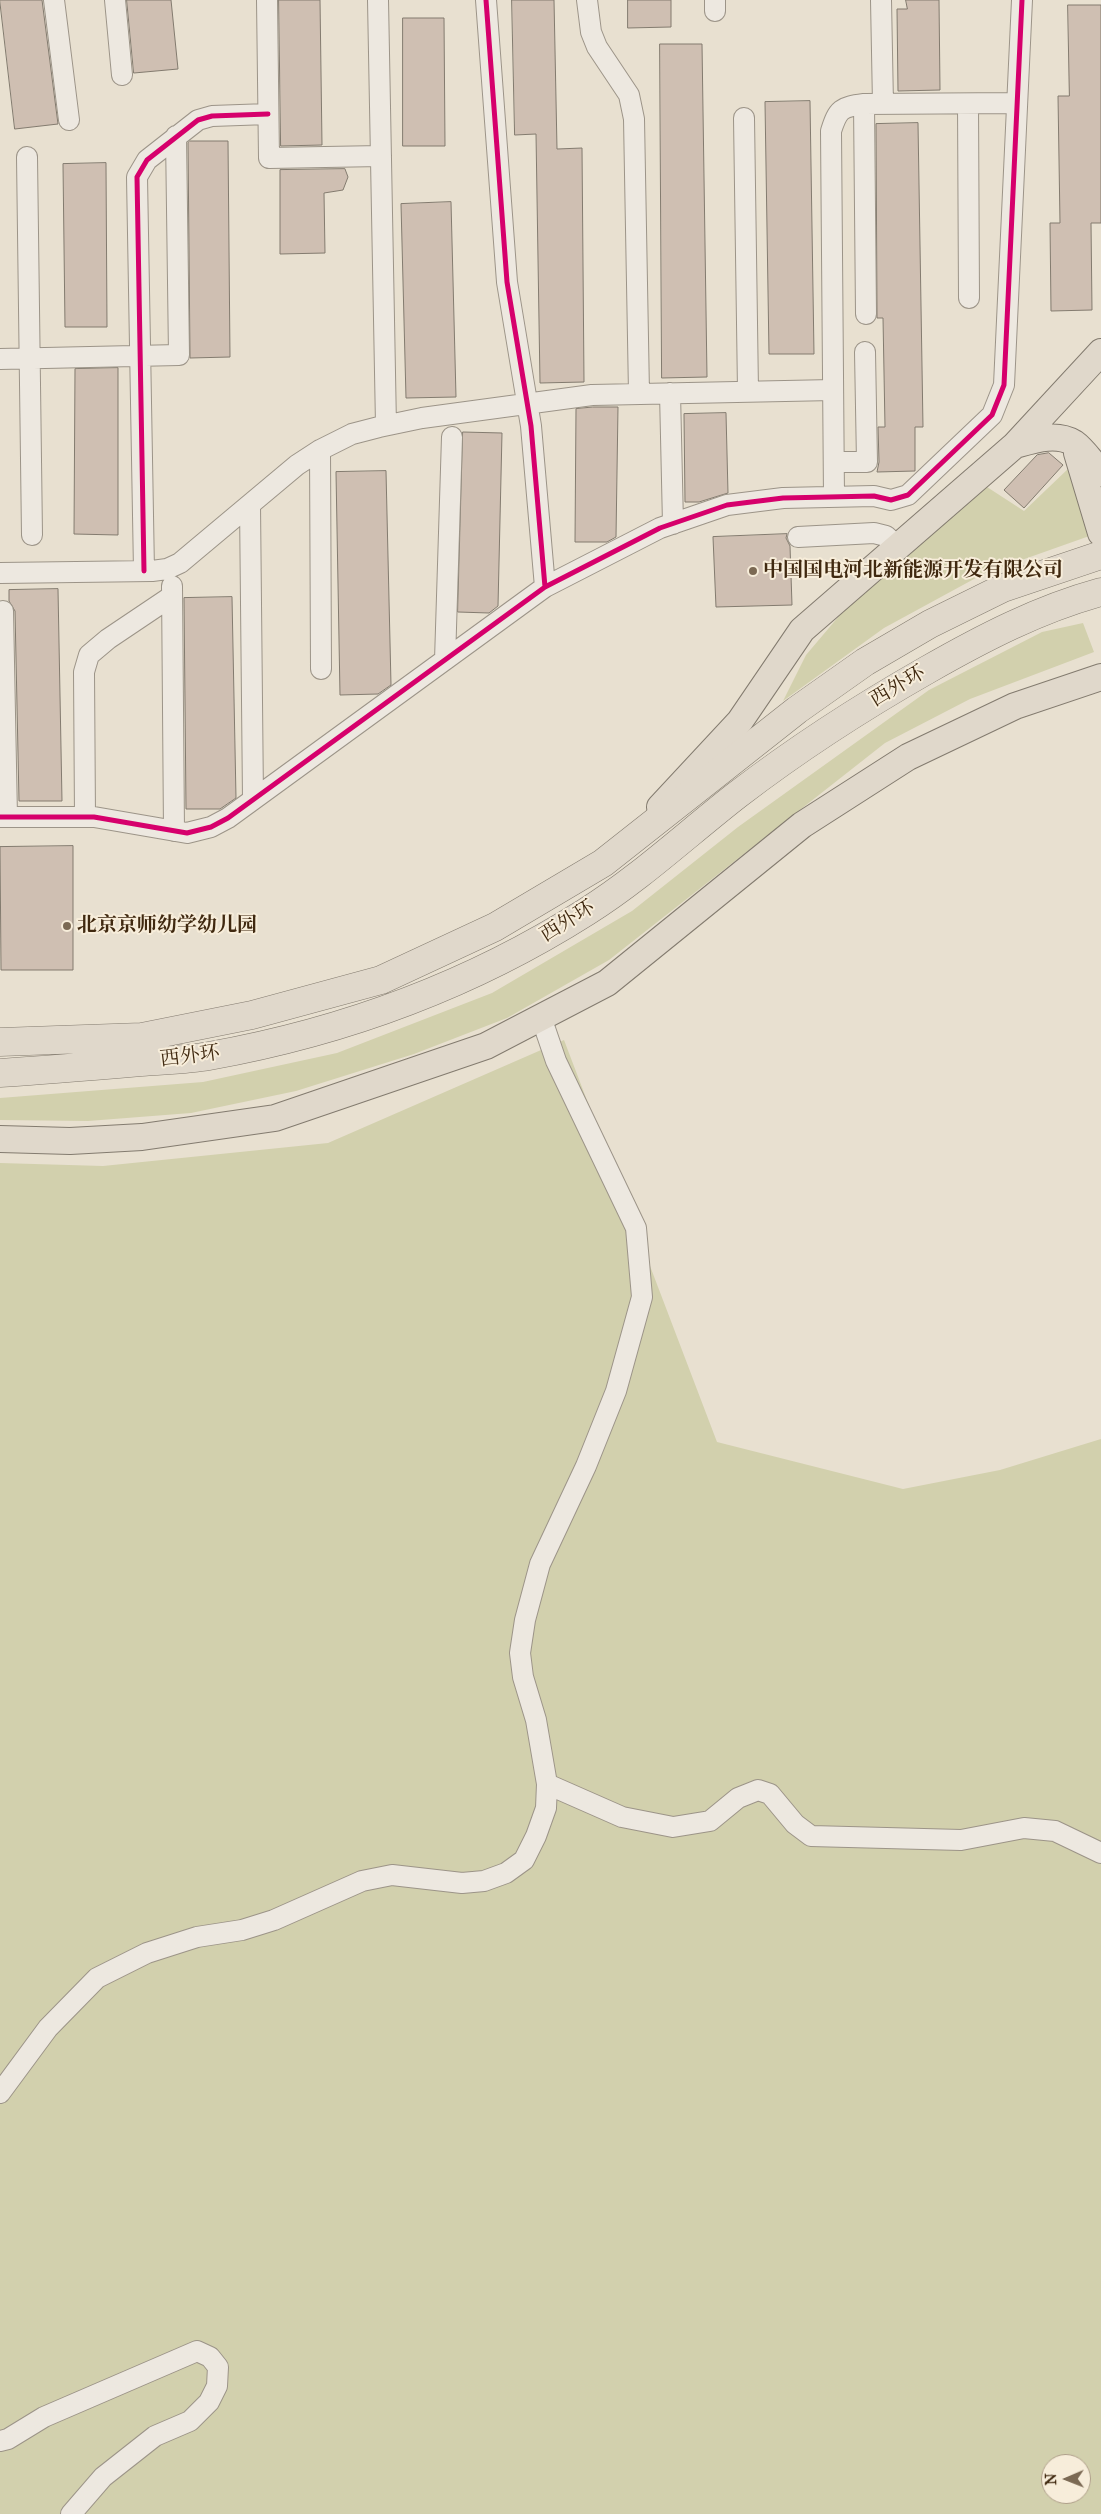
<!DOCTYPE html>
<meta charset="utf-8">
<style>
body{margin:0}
#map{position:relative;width:1101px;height:2514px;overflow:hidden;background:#e8e0d0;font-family:"IM FELL Great Primer",serif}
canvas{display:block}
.north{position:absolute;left:1041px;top:2454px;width:50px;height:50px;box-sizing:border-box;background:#f7edda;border:1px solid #ae9f89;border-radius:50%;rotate:269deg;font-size:14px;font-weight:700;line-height:20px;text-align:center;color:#402910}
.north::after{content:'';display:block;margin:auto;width:18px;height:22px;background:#7b6953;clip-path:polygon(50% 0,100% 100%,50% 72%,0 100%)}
</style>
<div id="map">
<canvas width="1101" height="2514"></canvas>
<div class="north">N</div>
</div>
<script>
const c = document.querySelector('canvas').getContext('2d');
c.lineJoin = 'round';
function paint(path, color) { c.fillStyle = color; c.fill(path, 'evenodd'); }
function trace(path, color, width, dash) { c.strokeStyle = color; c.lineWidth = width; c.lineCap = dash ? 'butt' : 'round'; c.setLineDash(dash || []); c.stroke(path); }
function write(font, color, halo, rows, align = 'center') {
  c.font = font + ' "IM FELL Great Primer","Noto Serif SC",serif'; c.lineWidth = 4; c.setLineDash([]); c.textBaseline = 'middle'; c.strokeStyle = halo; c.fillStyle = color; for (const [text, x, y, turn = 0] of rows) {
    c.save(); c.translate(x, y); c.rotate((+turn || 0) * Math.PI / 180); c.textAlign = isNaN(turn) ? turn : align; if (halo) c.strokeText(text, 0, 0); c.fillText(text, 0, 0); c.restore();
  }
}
const green = new Path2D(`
 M 1070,467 L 1095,534 L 985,573 L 884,628 L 783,701 L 806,655 L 845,609 L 987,487 L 1024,511 Z
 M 1083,623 L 1094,652 L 970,699 L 885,743 L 609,960 L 507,1018 L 414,1054 L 296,1091 L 191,1113 L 88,1121 L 0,1120 L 0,1098 L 203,1082 L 337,1053 L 492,993 L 632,911 L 738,827 L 929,690 L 1042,632 Z
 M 564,1040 L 717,1442 L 903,1489 L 1000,1470 L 1101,1439 L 1101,2514 L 0,2514 L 0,1163 L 103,1166 L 328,1143 ZM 1051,2464 L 1081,2464 L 1081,2494 L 1051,2494 Z`);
const building = new Path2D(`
 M 0,0 L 42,0 L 58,124 L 15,129 Z
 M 127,0 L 171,0 L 178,69 L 134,73 Z
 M 279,0 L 320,0 L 322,145 L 281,146 Z
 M 512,0 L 554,0 L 557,149 L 582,148 L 584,382 L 540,383 L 536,134 L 515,135 Z
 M 628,0 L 671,0 L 671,27 L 628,28 Z
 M 906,0 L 939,0 L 940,90 L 898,91 L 897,9 L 907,9 Z
 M 1068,5 L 1101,5 L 1101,223 L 1091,223 L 1092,310 L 1051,311 L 1050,223 L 1060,223 L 1058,96 L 1069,96 Z
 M 403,18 L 444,18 L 445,146 L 403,146 Z
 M 660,44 L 702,44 L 707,377 L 662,378 Z
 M 810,101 L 814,354 L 769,354 L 765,102 Z
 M 918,123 L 923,427 L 915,427 L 915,471 L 877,472 L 879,462 L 878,427 L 885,427 L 883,318 L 877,318 L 876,124 Z
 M 190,141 L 228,141 L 230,357 L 190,358 L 188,143 Z
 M 106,163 L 107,327 L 65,327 L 63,164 Z
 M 345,169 L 348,177 L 343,190 L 324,193 L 325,253 L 280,254 L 280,170 Z
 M 451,202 L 456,397 L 406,398 L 401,204 Z
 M 118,368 L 118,535 L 74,534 L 75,369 Z
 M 593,407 L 618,407 L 616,537 L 607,542 L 575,542 L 576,409 Z
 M 726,413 L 728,493 L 699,502 L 685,502 L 684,414 Z
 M 463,432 L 502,433 L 498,606 L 489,613 L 458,612 Z
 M 1049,453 L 1063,465 L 1024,508 L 1004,490 L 1037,455 Z
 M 386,471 L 391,685 L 378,694 L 340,695 L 336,472 Z
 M 787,534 L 786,538 L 790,546 L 792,605 L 716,607 L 713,537 Z
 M 58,589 L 62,801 L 19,801 L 15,611 L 9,601 L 9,590 Z
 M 232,597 L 236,798 L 220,809 L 186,809 L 184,598 Z
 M 73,846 L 73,970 L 1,970 L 0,847 Z`);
const minor = new Path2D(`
 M 54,0 L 69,120
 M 115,0 L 122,75
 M 267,0 L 269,158 L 381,156
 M 378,0 L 386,425
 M 486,0 L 507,282 L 531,426 L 545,587 L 660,528 L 727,505 L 783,498 L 874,496 L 891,500 L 908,495 L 992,415 L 1004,385 L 1022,0
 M 587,0 L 591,32 L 597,47 L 629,95 L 634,119 L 639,393
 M 715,0 L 715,11
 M 881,0 L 883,104
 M 864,104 L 866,314
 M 968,104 L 969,298
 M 744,118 L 748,391
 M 27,157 L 32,535
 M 0,359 L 179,355 L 176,136
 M 670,393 L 673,524
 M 320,450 L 321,669
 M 834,462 L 867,462 L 865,352
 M 834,497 L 831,131 C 838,109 841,107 864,104 L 1017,103
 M 250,505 L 253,799
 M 798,537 L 874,533 L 886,536 L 897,546
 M 144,571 L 137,177 L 147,160 L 198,120 L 212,116 L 268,114
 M 0,573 L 152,571 L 167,569 L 180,563 L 297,465 L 320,450 L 352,434 L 379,427 L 422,418 L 592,395 L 833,390
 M 172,586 L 174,831
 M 3,611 L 7,817
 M 445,660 L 452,437
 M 0,817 L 94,817 L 187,833 L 211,827 L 228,818 L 545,587
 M 85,817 L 84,672 L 89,655 L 108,639 L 172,596
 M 547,1784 L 622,1817 L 673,1827 L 710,1821 L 738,1798 L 758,1790 L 770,1794 L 795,1824 L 811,1836 L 961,1840 L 1024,1828 L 1055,1831 L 1101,1853
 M 0,2093 L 48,2028 L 97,1978 L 147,1953 L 197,1937 L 242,1930 L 274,1920 L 362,1881 L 392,1875 L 462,1883 L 484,1881 L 506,1873 L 524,1860 L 536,1836 L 546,1808 L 547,1784 L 536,1720 L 523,1677 L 520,1653 L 525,1620 L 540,1564 L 586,1466 L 616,1391 L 642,1297 L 636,1228 L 556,1061 L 541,1017
 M 0,2441 L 8,2439 L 44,2417 L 197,2351 L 210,2357 L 218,2367 L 217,2386 L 209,2402 L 190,2421 L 155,2436 L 103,2477 L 71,2514`);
const major = new Path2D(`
 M 1015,445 C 1033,440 1056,432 1074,443 C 1084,450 1093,464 1101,473
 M 1077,453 L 1101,533
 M 660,807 L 740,721 L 802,630 L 1015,445 L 1101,352
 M 0,1139 L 70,1141 L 142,1137 L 275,1118 L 486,1046 L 607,983 L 802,825 L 908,757 L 1015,706 L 1101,677`);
const highway = new Path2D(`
 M 0,1042 L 142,1037 L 252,1015 L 381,980 L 495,927 L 603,863 L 797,710 L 865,662 L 930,624 L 1003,588 L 1101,555
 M 0,1073 C 47,1070 94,1066 141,1062 C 164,1060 187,1060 209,1056 C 343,1032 471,985 586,912 C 640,878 687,834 737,795 C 797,749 862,707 927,670 C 983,638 1039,609 1101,592`);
const cycleway = new Path2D(`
 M 486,0 L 507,282 L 531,426 L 545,587 L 660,528 L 727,505 L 783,498 L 874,496 L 891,500 L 908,495 L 992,415 L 1004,385 L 1022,0
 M 144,571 L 137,177 L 147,160 L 198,120 L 212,116 L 268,114
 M 0,817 L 94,817 L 187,833 L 211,827 L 228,818 L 545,587`);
const markers = [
 [753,571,5,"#7b6953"],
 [67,926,5,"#7b6953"]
];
const poiNames = [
 ["中国国电河北新能源开发有限公司",763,571],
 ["北京京师幼学幼儿园",77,926]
];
const streetNames = [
 ["西外环",898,687,-31],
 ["西外环",568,922,-32],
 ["西外环",190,1057,-7]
];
paint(green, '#d2d0ad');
paint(building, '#cfbfb2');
trace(building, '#837b6f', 1);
trace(minor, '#9c9488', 22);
trace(major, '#837b6f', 28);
trace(highway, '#837b6f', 29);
trace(minor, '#ede8e0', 20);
trace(major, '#e0d8cb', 26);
trace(highway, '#e0d8cb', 28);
trace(cycleway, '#d6006c', 5);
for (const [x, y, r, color] of markers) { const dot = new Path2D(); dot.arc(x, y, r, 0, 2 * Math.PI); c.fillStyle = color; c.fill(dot); trace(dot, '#f7edda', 2); }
write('bold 20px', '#402910', '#f7edda', poiNames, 'left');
write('20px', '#402910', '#f7edda', streetNames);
</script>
